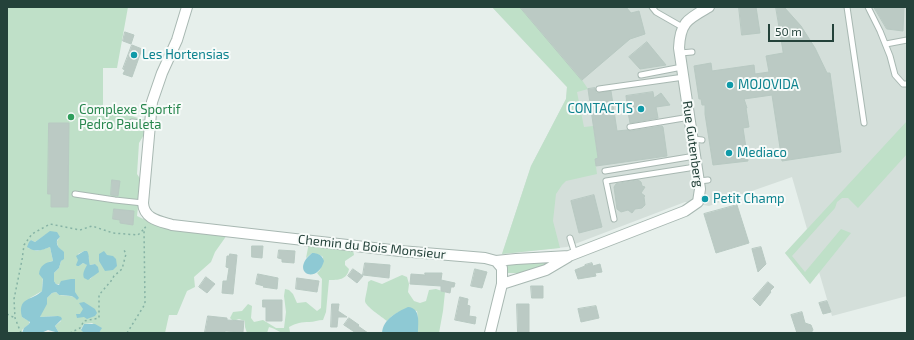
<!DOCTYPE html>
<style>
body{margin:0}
#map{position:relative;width:914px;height:340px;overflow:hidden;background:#e6efeb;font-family:"Exo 2",sans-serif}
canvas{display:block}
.frame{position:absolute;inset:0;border:8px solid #24423a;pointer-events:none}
.scale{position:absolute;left:768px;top:24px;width:66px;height:18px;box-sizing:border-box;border:2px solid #24423a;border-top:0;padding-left:5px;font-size:12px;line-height:14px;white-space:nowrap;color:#24423a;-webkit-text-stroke:3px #f7fbf9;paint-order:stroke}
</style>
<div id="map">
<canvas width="914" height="340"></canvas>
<div class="frame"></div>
<div class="scale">50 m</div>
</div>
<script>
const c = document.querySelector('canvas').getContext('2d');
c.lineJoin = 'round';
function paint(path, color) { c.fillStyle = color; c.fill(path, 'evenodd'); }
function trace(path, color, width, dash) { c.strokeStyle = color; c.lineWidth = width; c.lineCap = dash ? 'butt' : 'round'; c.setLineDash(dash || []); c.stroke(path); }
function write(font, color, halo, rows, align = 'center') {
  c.font = font + ' "Exo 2",sans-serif'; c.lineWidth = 4; c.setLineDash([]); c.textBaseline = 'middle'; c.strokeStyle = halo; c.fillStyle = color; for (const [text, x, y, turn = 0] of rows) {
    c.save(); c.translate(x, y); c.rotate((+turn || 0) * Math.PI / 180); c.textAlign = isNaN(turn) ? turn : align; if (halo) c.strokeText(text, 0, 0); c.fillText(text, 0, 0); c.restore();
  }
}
const built = new Path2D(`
 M 492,7 L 907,7 L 907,296 L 832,316 L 819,272 L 810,284 L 785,253 L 807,229 L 792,177 L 709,206 L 685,202 L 567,247 L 502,254 L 531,166 L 566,99 L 567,87 Z`);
const green = new Path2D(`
 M 7,7 L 128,7 L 117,68 L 103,68 L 103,111 L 123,113 L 147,121 L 145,133 L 139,143 L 137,174 L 141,180 L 137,216 L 154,224 L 227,235 L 215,252 L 211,262 L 194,277 L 195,287 L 187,291 L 177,315 L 169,315 L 165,333 L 99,333 L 101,329 L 92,323 L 84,324 L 81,329 L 84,333 L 59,333 L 55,326 L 61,321 L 58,316 L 40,317 L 47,298 L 52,293 L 56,292 L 59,295 L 70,296 L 78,298 L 75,294 L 75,291 L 60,284 L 56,284 L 54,281 L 54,273 L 59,268 L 61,261 L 62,260 L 61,250 C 58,248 57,244 57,241 L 60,237 L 45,235 L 35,242 L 31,240 L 28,248 L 37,251 L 50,247 L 53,261 L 49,262 L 43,276 L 42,291 L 30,298 L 28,301 L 22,317 L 29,321 L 29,324 L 22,330 L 22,333 L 7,333 ZM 84,251 L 89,258 L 88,262 L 90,265 L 95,264 L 95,274 L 90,279 L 88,265 L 83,263 L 79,266 L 78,254 Z
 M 492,7 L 520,7 L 582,80 L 588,89 L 577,92 L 584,127 L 593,126 L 598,158 L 595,159 L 597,174 L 566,181 L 562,185 L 556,194 L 553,221 L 560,248 L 502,254 L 531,166 L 566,99 L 567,87 Z
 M 907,121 L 907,154 L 858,208 L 848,198 L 842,198 L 837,202 L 835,208 L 792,256 L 805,272 L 841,229 L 851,233 L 810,284 L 785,253 Z
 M 309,243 L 353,250 L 354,255 L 345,261 L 345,265 L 349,269 C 347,280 338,280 329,280 L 326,312 L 323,320 C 318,320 314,322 309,322 C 302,322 296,323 289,327 L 290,332 C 281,335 277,329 269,327 L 267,333 L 247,333 L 245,327 L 245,321 L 239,319 L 233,321 L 230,318 L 233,312 L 242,311 L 248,304 L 252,306 L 251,318 L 254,322 L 263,320 L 276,328 L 284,328 L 286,312 L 284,296 L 285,289 L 289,290 L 293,294 L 297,303 L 306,302 L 317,311 L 321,308 L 322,279 L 317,273 L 320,270 L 323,257 L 320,255 L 312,253 L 306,258 Z
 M 555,262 L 524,273 L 508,273 L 506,264 Z
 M 402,275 L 407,277 L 409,284 L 408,292 L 414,301 L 420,303 L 426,301 L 429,290 L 436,289 L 445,292 L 443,311 L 439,333 L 418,333 L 418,318 L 417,311 C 404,309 396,311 387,321 C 382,317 365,306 365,301 C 365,298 368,287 368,282 L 371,280 L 382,284 Z`);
const water = new Path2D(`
 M 50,231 L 57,232 L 60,237 L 57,240 C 56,247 60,248 64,252 L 64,259 L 61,261 L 59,268 L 54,273 L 54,281 L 56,284 L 59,285 L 61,281 L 71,279 L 75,279 L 75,292 L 79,298 L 77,300 C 72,294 66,296 59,295 L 56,292 L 52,293 L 47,298 L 47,304 L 40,317 L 58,316 L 61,317 L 62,319 L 55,326 L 59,333 L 48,330 L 41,333 L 22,333 L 24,328 L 29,324 L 30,322 L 22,317 C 17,297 32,301 42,291 L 43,279 L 39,274 C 40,265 45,263 53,261 L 50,247 C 42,250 35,253 27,247 L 29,242 L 31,240 L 35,242 Z
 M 84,251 L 87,251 C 90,256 88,260 90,265 L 95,264 L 98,267 L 99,272 L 88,280 L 84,278 C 82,273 85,269 87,265 L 83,263 L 79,266 L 77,266 L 76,265 L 78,260 L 76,256 Z
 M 104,251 L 107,255 L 113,256 L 116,259 L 117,266 L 113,270 L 105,271 L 99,261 L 99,254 Z
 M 312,253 C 318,253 322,255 324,261 C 317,286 289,272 312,253 Z
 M 84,302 L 95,309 L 97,313 L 95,316 L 87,319 L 84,317 L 77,318 L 76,314 L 80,314 L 83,309 L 79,303 Z
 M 408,307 C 421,308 418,323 418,333 L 382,333 C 383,319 397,312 408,307 Z
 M 84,324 L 95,324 L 102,328 L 99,333 L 84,333 L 81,330 Z`);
const building = new Path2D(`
 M 520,7 L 626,7 L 631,13 L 639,11 L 645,34 L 630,39 L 582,80 Z
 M 739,7 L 756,7 L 760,33 L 742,35 Z
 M 776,7 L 784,7 L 801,26 L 815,48 L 827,73 L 830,73 L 841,152 L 782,161 L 772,95 L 744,99 L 747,108 L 746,108 L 749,127 L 743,128 L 748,161 L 713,165 L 705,114 L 705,105 L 702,105 L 701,99 L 699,99 L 694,66 L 711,63 L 712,71 L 754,65 L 755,74 L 769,72 L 766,56 L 783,53 Z
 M 874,7 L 904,7 L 903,31 L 887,29 Z
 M 125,32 L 134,35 L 131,44 L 123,41 Z
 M 647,42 L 666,65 L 640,69 L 629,57 Z
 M 132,45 L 142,49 L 132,77 L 123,74 L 125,70 L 123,69 Z
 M 595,88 L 596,93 L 611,91 L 617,131 L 627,130 L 631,131 L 662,126 L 663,127 L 667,156 L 596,166 L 595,159 L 598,158 L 588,89 Z
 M 653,92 L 654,98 L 661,93 L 670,105 L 656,107 L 658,118 L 630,123 L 628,112 L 624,106 L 627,104 L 626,96 Z
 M 49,123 L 69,123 L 68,207 L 51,207 L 51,194 L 48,194 Z
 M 112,180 L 120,181 L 118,196 L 111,195 Z
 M 638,180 L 641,182 L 642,186 L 645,187 L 641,193 L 645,196 L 644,197 L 645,205 L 642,208 L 635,209 L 632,213 L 628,210 L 621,212 L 617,209 L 614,187 L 616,184 Z
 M 594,195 L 602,227 L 579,233 L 571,201 Z
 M 737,205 L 749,243 L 716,253 L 704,214 Z
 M 114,209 L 134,211 L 133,225 L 120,223 L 120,220 L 113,219 Z
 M 252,246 L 263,246 L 262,258 L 252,257 Z
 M 761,247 L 766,264 L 758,272 L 752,249 Z
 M 279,250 L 295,251 L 294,263 L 282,262 L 282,259 L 278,258 Z
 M 230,254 L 237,255 L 233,294 L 222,293 L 223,281 L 227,281 L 229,268 L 226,267 L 227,256 L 229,256 Z
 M 365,263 L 390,265 L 389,278 L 363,275 Z
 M 592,263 L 593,266 L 600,264 L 602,272 L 595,273 L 596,276 L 578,279 L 575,270 L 585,266 L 585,265 Z
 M 353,269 L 363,276 L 357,283 L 348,276 Z
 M 475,269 L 487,272 L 482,288 L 471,286 Z
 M 425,273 L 442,273 L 441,280 L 455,283 L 454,287 L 451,287 L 450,293 L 441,291 L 441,286 L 410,284 L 411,274 L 425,275 Z
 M 258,274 L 278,278 L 277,289 L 263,287 L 264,286 L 256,284 Z
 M 206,277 L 215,284 L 207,293 L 199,287 Z
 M 297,278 L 319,281 L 317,292 L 296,289 Z
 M 768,282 L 774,287 L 770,291 L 771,292 L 760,306 L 753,299 Z
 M 531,286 L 543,286 L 543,298 L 532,298 Z
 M 460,297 L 468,299 L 467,305 L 470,306 L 469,316 L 476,317 L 475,324 L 455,320 Z
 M 263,300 L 282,300 L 282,321 L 266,321 L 266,307 L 263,307 Z
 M 827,301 L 831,312 L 823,314 L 819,303 Z
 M 332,304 L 339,304 L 338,311 L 347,317 L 338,317 L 337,327 L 331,327 Z
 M 517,304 L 529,304 L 529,333 L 518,333 Z
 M 596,306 L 599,318 L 581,322 L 578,309 Z
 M 802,312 L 805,323 L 811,325 L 813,330 L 811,333 L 797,333 L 791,315 Z
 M 208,316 L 227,318 L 227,320 L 244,321 L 243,332 L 225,331 L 225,333 L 205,332 Z
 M 349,318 L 359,325 L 358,326 L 368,333 L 356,333 L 344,325 Z`);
const path = new Path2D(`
 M 7,314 L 15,318
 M 21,333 L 15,318 L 14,299 L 22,260 L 24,245 L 32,234 L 50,224 L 80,230 L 92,226 L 113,233 L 138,235 L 144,229
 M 70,333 L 80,328 L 84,321 L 99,318 L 99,295 L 111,281 L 114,276 L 122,269 L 126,254 L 123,248
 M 127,333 L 145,304 L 144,229 L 147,225`);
const lane = new Path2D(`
 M 652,7 L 656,12 L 684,28
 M 847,7 L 864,123
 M 868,7 L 880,31 L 890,56 L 895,75 L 903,84 L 907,84
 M 886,44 L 907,40
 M 680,53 L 692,52
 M 641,75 L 682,67
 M 599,89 L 684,77
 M 129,125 L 132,122 L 150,124
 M 630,127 L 690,117
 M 693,139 L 702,140
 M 605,171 L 695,156
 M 699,181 L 708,180
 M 75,194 L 115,200 L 143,203
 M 614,219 L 606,181 L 689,168 L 697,165
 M 570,238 L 575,254`);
const street = new Path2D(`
 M 187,7 L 177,40 L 162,73 L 152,102 L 143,203 C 144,219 159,221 172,225 L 400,251 L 485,258 L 496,261 L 502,268 L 502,284 L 490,333
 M 496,261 L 516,259 L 569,256 L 685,211 L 698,202 L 700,189 L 679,48 C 680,22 688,19 709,7
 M 502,284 L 546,270 L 568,257`);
const markers = [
 [134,55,4,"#0f9aa8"],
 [730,85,4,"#0f9aa8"],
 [641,109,4,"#0f9aa8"],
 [71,117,4,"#2e9e5b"],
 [729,153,4,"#0f9aa8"],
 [705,199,4,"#0f9aa8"]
];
const cultureNames = [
 ["Les Hortensias",142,55],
 ["MOJOVIDA",738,85],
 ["CONTACTIS",633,109,"right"],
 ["Mediaco",737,153],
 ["Petit Champ",713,199]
];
const leisureNames = [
 ["Complexe Sportif",79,110],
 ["Pedro Pauleta",79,125]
];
const streetNames = [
 ["Rue Gutenberg",693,144,82],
 ["Chemin du Bois Monsieur",372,247,6]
];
paint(built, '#d4dfda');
paint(green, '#bfe0c8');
paint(water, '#8ec9d4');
paint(building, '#bbcac4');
trace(building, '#b8c9c2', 1);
trace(lane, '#a8b8b2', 7);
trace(street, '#a8b8b2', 12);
trace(path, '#86b3a5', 1.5, [2, 3]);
trace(lane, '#fff', 5);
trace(street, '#fff', 10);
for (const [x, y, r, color] of markers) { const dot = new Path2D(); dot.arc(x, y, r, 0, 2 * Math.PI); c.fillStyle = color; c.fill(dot); trace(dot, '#f7fbf9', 1.5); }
write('13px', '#0d838f', '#f7fbf9', cultureNames, 'left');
write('13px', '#27864d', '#f7fbf9', leisureNames, 'left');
write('13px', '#24423a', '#f7fbf9', streetNames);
</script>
